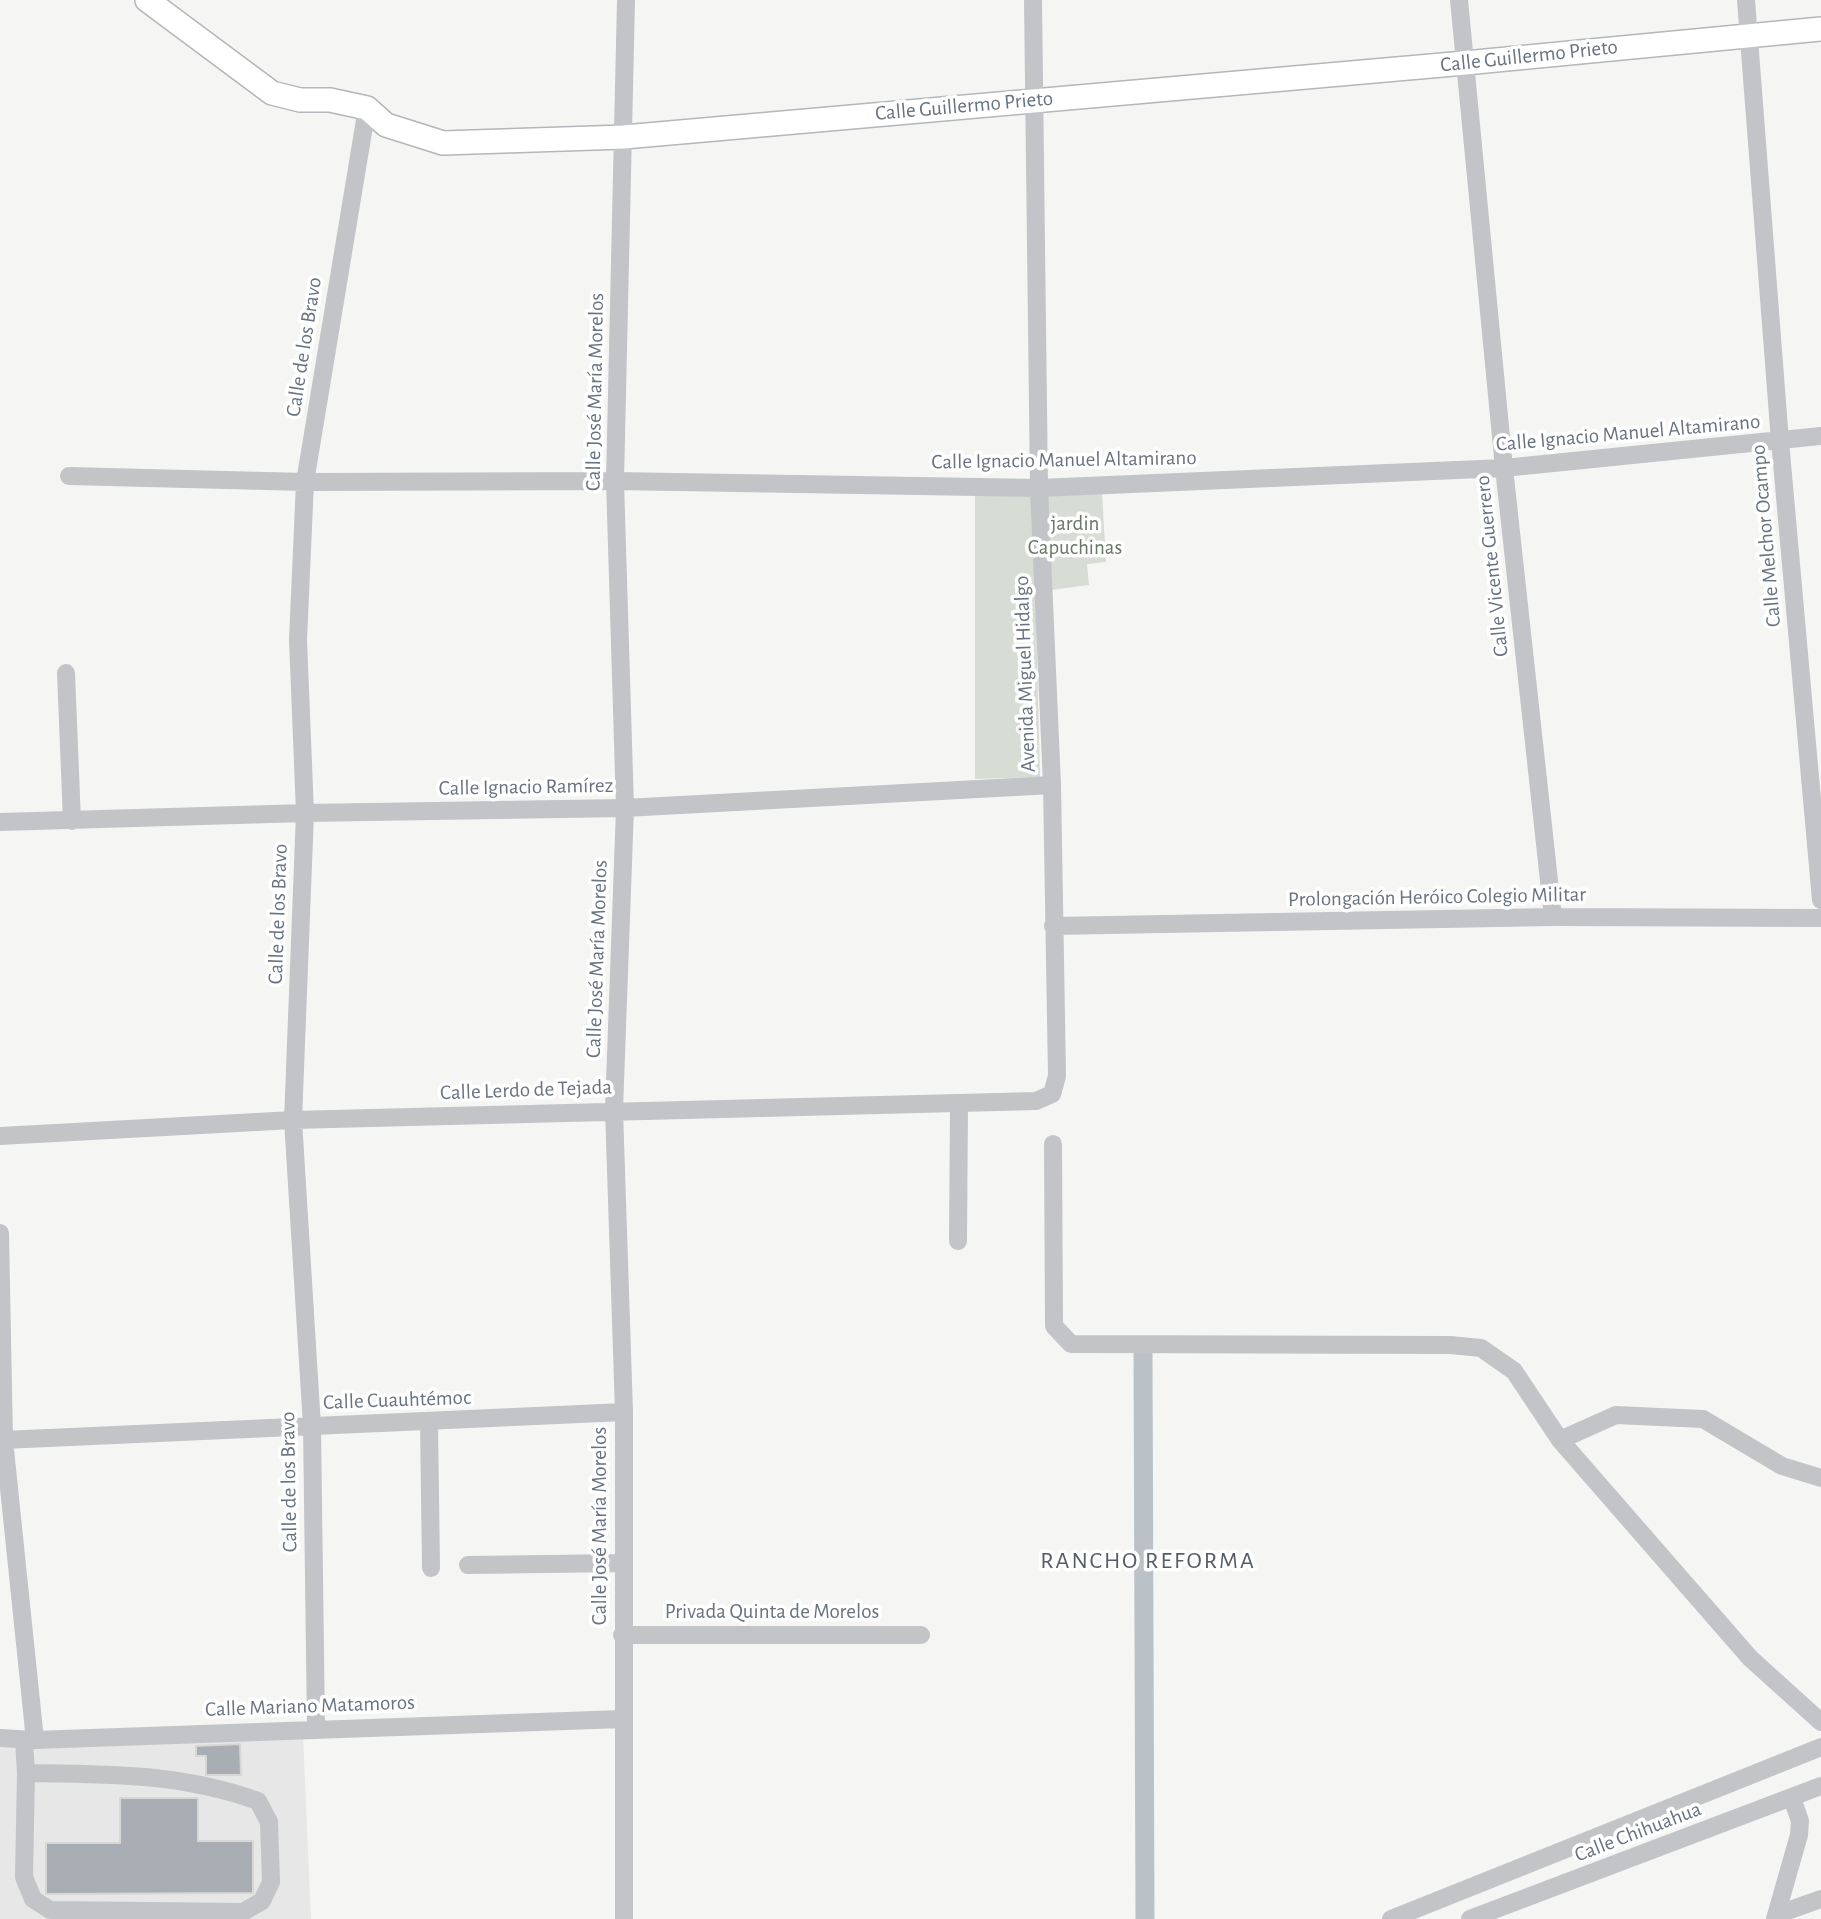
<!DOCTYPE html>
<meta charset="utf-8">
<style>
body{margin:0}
canvas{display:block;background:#f5f6f3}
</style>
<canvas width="1821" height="1919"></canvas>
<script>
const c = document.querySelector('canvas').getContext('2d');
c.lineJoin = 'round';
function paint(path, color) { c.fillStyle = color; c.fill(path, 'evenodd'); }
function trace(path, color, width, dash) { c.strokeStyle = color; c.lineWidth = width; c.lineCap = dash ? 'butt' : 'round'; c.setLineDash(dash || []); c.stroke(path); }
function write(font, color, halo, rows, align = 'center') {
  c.font = font + ' "Alegreya Sans",sans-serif'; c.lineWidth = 7; c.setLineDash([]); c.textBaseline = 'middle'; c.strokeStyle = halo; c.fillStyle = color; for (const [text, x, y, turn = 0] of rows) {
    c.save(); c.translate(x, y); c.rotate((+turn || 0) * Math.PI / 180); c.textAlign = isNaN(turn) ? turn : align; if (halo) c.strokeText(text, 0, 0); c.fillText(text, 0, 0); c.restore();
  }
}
const built = new Path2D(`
 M 303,1736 L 311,1919 L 0,1919 L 0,1744 Z`);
const green = new Path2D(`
 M 1102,492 L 1106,562 L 1087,564 L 1089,585 L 1044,591 L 1044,494 Z
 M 1033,493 L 1040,777 L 975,779 L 975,495 Z`);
const canal = new Path2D(`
 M 1143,1354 L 1145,1919`);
const building = new Path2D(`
 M 240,1744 L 241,1775 L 206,1775 L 206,1756 L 196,1756 L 196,1746 Z
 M 120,1798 L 198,1798 L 198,1841 L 253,1841 L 253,1893 L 46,1894 L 46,1843 L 120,1843 Z`);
const minor = new Path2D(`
 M 1459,0 L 1504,468 L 1553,917
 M 1746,0 L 1780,441 L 1821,900
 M 69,476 L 305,482 L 615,481 L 1039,488 L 1504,468 L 1821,436
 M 66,673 L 72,821
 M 0,822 L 305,813 L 625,808 L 1052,785
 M 1053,926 L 1553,917 L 1821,918
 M 0,1136 L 293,1120 L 1036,1101 L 1052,1094 L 1057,1076 L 1052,785 L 1039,488 L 1033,0
 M 1053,1144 L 1054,1326 L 1071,1344 L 1450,1345 L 1481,1348 L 1514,1371 L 1560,1440 L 1750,1658 L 1821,1722
 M 0,1233 L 4,1440 L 35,1740
 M 958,1241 L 959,1103
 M 429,1423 L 431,1568
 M 4,1440 L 624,1412
 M 1560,1440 L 1616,1415 L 1703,1419 L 1782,1466 L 1821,1478
 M 468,1565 L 623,1563
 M 622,1635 L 921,1635
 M 316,1728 L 312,1426 L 293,1120 L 305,813 L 298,640 L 305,482 L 367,108
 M 0,1738 L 35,1740 L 622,1719
 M 24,1740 L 26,1773 L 24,1877 L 33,1899 L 50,1910 L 243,1912 L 262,1901 L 271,1882 L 269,1822 L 258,1801 C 180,1773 107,1774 26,1773
 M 1776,1915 L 1821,1899
 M 624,1919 L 624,1412 L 614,1110 L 625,808 L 615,481 L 626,0
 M 1391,1919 L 1821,1747
 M 1470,1919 L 1821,1786
 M 1775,1919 L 1799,1835 L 1800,1821 L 1792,1798`);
const major = new Path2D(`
 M 147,0 L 272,93 L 300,100 L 330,100 L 367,108 L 386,125 L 443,143 L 624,137 L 1465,63 L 1821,29`);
const streetNames = [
 ["Calle Guillermo Prieto",1529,56,-6],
 ["Calle Guillermo Prieto",964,106,-5],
 ["Calle de los Bravo",304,347,-81],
 ["Calle José María Morelos",595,392,-89],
 ["Calle Ignacio Manuel Altamirano",1628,433,-5],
 ["Calle Ignacio Manuel Altamirano",1064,460,-1],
 ["Calle Melchor Ocampo",1766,536,-95],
 ["Calle Vicente Guerrero",1492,566,-96],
 ["Avenida Miguel Hidalgo",1025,674,-92],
 ["Calle Ignacio Ramírez",526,787,-1],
 ["Prolongación Heróico Colegio Militar",1437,897,-1],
 ["Calle de los Bravo",278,914,-88],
 ["Calle José María Morelos",597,959,-88],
 ["Calle Lerdo de Tejada",526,1090,-2],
 ["Calle Cuauhtémoc",397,1400,-2],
 ["Calle de los Bravo",289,1482,-91],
 ["Calle José María Morelos",600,1526,-90],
 ["Privada Quinta de Morelos",772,1612],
 ["Calle Mariano Matamoros",310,1706,-2],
 ["Calle Chihuahua",1638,1832,-21]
];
const parkNames = [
 ["jardin",1075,524],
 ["Capuchinas",1075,548]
];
const quarterNames = [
 ["RANCHO REFORMA",1148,1561]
];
paint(built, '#e6e7e6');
paint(green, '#d7dcd4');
trace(canal, '#bac2c8', 19);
paint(building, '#a8aeb4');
trace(building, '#d7d7d5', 2);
trace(major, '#b3b6ba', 26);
trace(minor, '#c2c4c7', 18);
trace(major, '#fff', 23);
write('21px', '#687380', '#fff', streetNames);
write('21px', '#687866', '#fff', parkNames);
c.letterSpacing = '2px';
write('24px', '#555d66', '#fff', quarterNames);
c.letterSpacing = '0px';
</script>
